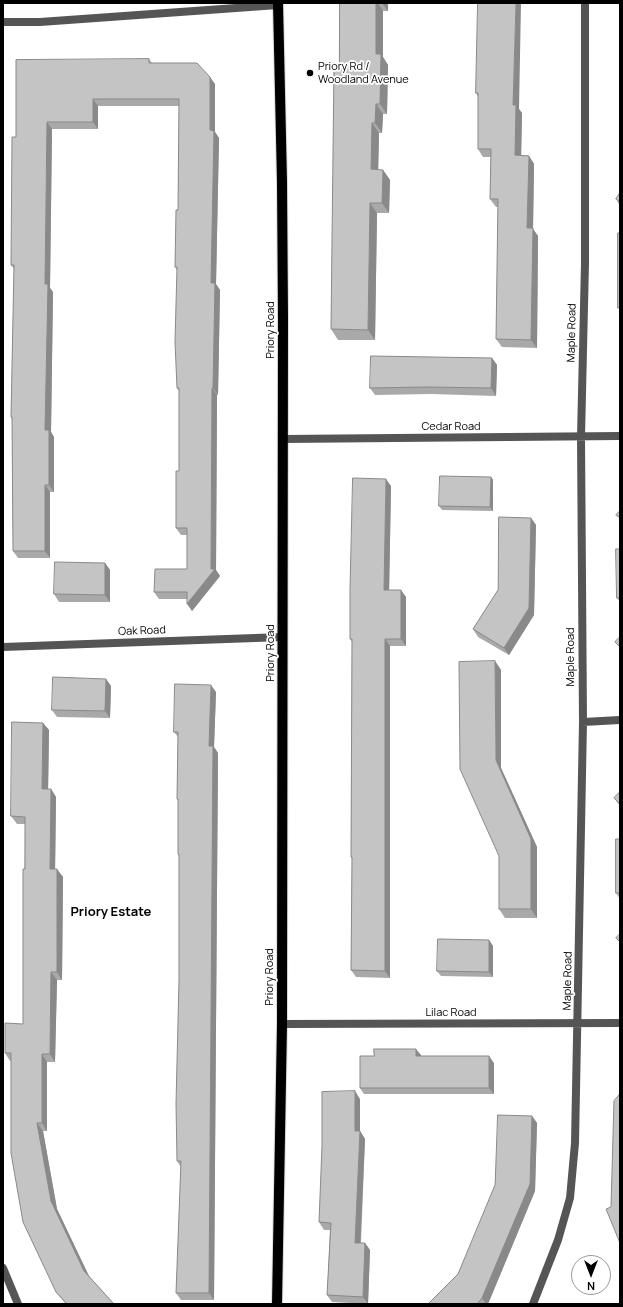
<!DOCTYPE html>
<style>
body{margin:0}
#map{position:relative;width:623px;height:1307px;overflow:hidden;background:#fff;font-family:Manrope,sans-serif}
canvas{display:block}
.frame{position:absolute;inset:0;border:4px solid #000;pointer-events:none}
.north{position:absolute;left:571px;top:1255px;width:40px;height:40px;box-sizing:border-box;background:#fff;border:1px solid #999;border-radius:50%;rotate:180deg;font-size:11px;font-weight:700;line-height:16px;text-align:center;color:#000}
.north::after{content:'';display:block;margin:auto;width:14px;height:18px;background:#000;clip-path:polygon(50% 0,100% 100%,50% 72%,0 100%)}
</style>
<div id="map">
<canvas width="623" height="1307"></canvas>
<div class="frame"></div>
<div class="north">N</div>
</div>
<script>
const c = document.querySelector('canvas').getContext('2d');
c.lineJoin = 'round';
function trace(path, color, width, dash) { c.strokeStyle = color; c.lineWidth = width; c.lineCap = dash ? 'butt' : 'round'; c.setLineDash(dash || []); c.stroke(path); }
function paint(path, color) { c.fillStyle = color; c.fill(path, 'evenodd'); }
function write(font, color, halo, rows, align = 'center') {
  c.font = font + ' Manrope,sans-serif'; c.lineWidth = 3.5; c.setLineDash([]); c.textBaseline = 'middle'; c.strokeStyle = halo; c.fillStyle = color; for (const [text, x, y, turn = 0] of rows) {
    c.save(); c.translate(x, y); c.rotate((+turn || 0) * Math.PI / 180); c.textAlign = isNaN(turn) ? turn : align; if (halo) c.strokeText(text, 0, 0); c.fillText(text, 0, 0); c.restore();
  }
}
const minor = new Path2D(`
 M 3,22 L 40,22 L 278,5
 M 283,439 L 620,436
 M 3,647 L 283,637
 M 583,722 L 620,720
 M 282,1024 L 620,1023
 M 3,1268 L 18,1304
 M 533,1304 L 558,1240 L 570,1198 L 575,1143 L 583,722 L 581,437 L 585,263 L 585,3`);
const primary = new Path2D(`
 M 277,1304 L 282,1024 L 283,317 L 282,182 L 278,3`);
const wall = new Path2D(`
 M 340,3 L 388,3 L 388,11 L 383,11 L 383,57 L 388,65 L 387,114 L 383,114 L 382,133 L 379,133 L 378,170 L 383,170 L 390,180 L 389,213 L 377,213 L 375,340 L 338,340 L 331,329 L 339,65 Z
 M 478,3 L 519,109 L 522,113 L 521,155 L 529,156 L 534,164 L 533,229 L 538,236 L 537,348 L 502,347 L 496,339 L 498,207 L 496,207 L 490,199 L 491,157 L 483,157 L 478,149 L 478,97 L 476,93 Z
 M 149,59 L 152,63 L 215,84 L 215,132 L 219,138 L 216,284 L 220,290 L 218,395 L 217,395 L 216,570 L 220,576 L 192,611 L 187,599 L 159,599 L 154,592 L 187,569 L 187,535 L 181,535 L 176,528 L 179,471 L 179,391 L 177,388 L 177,270 L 175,267 L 178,210 L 179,106 L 98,106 L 98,129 L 52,129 L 50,288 L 53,292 L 51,432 L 54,437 L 54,492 L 50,492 L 50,558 L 18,558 L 13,551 L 12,419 L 11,417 L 14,269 L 11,265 L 16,137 Z
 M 620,193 L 620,206 L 616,199 Z
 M 492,358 L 497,365 L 496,396 L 431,394 L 375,395 L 370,388 Z
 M 491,477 L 493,480 L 493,511 L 442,510 L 439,506 Z
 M 391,486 L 389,590 L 406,597 L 406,646 L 390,646 L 390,978 L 356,977 L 351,970 L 352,860 L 351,857 L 352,642 L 350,639 Z
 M 531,518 L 536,525 L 534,615 L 509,655 L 478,637 L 473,629 L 498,590 Z
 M 620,549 L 620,602 L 617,598 Z
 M 105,563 L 110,570 L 110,602 L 59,602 L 54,594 Z
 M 495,661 L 501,670 L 501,768 L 537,847 L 537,918 L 505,918 L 499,909 L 499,856 Z
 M 106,679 L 111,686 L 110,718 L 57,717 L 52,710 Z
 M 216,692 L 214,747 L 218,753 L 214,1300 L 181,1300 L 176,1293 L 181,1167 L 177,1161 L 179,980 L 179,856 L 178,854 L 178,801 L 177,799 L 178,737 L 174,732 Z
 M 43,723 L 49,730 L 48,789 L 51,789 L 56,797 L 55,869 L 63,877 L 62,980 L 57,980 L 55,1062 L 47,1062 L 47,1131 L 43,1131 L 57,1209 L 88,1275 L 114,1304 L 66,1304 L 56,1292 L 11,1061 L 10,1061 L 5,1053 L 23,1024 L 25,824 L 17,824 L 11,816 Z
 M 620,792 L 620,806 L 614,798 Z
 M 620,839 L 620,899 L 616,893 Z
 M 489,940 L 493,946 L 493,977 L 441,976 L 437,971 Z
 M 421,1055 L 421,1056 L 494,1063 L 494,1094 L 364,1094 L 360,1088 Z
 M 360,1099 L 360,1131 L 365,1139 L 361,1243 L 365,1243 L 370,1250 L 368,1304 L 332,1302 L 327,1295 L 330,1230 L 324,1230 L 319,1222 Z
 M 532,1116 L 537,1123 L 535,1191 L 488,1304 L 428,1304 L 458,1274 Z`);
const shadedWall = new Path2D(`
 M 376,3 L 378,3 L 383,11 L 383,57 L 388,65 L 387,114 L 380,104 L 376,54 Z
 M 382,3 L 388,3 L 388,11 Z
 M 516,3 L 521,3 L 519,109 L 522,113 L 521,163 L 515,155 L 513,105 Z
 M 210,77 L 215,84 L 215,132 L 219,138 L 216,284 L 220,290 L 218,395 L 213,388 L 211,283 Z
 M 93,99 L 98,106 L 98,129 L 93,122 Z
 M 376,104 L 383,114 L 382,133 L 375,123 Z
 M 47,122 L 52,129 L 50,288 L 53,292 L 51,432 L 54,437 L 54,492 L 49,485 L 45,430 L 45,284 Z
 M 372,123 L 379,133 L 378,179 L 371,169 Z
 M 529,156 L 534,164 L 533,229 L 538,236 L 537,348 L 531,340 L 527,228 Z
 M 383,170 L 390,180 L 389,213 L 382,203 Z
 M 370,203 L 377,213 L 375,340 L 368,330 Z
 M 492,358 L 497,365 L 496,396 L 491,388 Z
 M 212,388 L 217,395 L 216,570 L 220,576 L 192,611 L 187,604 L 211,569 Z
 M 491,477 L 493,480 L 493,511 L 490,507 Z
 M 386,479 L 391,486 L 389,597 L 384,590 Z
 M 45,485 L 50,492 L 50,558 L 45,551 Z
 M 531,518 L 536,525 L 534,615 L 509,655 L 504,648 Z
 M 105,563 L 110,570 L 110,602 L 105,595 Z
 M 401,590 L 406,597 L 406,646 L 401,639 Z
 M 385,639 L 390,646 L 390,978 L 385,971 Z
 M 495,661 L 501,670 L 501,768 L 537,847 L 537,918 L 531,909 L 496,760 Z
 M 106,679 L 111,686 L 110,718 L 105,711 Z
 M 211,685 L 216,692 L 214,747 L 218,753 L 214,1300 L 209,1293 L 209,746 Z
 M 43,723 L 49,730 L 48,797 L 42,789 Z
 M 51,789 L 56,797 L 55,877 L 50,869 Z
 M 57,869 L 63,877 L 62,980 L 57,972 Z
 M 489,940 L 493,946 L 493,977 L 489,972 Z
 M 51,972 L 57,980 L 55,1062 L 50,1054 Z
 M 416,1049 L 421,1055 L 421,1063 L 416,1056 Z
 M 42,1054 L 47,1062 L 47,1131 L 42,1123 Z
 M 489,1056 L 494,1063 L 494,1094 L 489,1088 Z
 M 355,1091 L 360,1099 L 360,1139 L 355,1131 Z
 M 532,1116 L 537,1123 L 535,1191 L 488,1304 L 486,1304 L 482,1298 Z
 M 37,1123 L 43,1131 L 57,1209 L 90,1278 L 84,1271 L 51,1201 Z
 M 360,1131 L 365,1139 L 360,1250 L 355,1243 Z
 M 365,1243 L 370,1250 L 368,1304 L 363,1297 Z`);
const building = new Path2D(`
 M 340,3 L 376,3 L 376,54 L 381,54 L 380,104 L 376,104 L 375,123 L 372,123 L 371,169 L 383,170 L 382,203 L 370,203 L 368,330 L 331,329 L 334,65 L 339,65 Z
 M 478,3 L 516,3 L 513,105 L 516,105 L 515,155 L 529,156 L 527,228 L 533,228 L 531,340 L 496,339 L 498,199 L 490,199 L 491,149 L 478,149 L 478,93 L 476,93 Z
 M 149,59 L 149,63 L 197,63 L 210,77 L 210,130 L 214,131 L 211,283 L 215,283 L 213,388 L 212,388 L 211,569 L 215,569 L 187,604 L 187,592 L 154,592 L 155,569 L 187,569 L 187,528 L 176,528 L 176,471 L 179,471 L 179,388 L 177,388 L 175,342 L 177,267 L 175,267 L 176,210 L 178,210 L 179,99 L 93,99 L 93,122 L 47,122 L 45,284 L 48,284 L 45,430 L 49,430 L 49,485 L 45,485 L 45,551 L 13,551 L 12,417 L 11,417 L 14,265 L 11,265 L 12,137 L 16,137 L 16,60 Z
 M 620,193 L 620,202 L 616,199 Z
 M 618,233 L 620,233 L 620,308 L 618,308 Z
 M 371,356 L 492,358 L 491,388 L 426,387 L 370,388 Z
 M 440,476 L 491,477 L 490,507 L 439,506 Z
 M 353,478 L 386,479 L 384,590 L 401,590 L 401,639 L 385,639 L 385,971 L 351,970 L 352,857 L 351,857 L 352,639 L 350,639 L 350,590 Z
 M 620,511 L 620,518 L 616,515 Z
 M 499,517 L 531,518 L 529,608 L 504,648 L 473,629 L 498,590 Z
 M 616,549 L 620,549 L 620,598 L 617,598 Z
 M 55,562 L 105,563 L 105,595 L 54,594 Z
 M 620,637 L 620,647 L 615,642 Z
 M 495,661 L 496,760 L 531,839 L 531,909 L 499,909 L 499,856 L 460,769 L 459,662 Z
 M 53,677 L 106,679 L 105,711 L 52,710 Z
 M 175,684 L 211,685 L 209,746 L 213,746 L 209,1293 L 176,1293 L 181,1161 L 177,1161 L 176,1104 L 179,980 L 179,854 L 178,854 L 178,799 L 177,799 L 178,732 L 174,732 Z
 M 12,722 L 43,723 L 42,789 L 51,789 L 50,869 L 57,869 L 57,972 L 51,972 L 50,1054 L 42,1054 L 42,1123 L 37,1123 L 51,1201 L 84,1271 L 114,1304 L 67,1304 L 56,1292 L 23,1222 L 11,1153 L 11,1053 L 5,1053 L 5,1023 L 23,1024 L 23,869 L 25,869 L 25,817 L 11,816 Z
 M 620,792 L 620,804 L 614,798 Z
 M 616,839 L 620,839 L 620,893 L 616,893 Z
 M 620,934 L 620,942 L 616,938 Z
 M 438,939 L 489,940 L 489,972 L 437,971 Z
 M 374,1049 L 416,1049 L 416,1056 L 489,1056 L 489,1088 L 360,1088 L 360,1056 L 374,1056 Z
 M 355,1091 L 355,1131 L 360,1131 L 355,1243 L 365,1243 L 363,1297 L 327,1295 L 331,1223 L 319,1222 L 322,1146 L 322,1092 Z
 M 620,1094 L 620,1243 L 606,1209 L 611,1207 L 614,1101 Z
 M 498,1115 L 532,1116 L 530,1184 L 482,1298 L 477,1304 L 428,1304 L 458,1274 L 495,1185 Z`);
const markers = [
 [310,73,4,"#000"]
];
const poiNames = [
 ["Priory Rd /",318,67],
 ["Woodland Avenue",318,80]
];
const streetNames = [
 ["Priory Road",271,330,-90],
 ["Maple Road",572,333,-89],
 ["Cedar Road",451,427],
 ["Oak Road",142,631,-2],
 ["Priory Road",271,653,-90],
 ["Maple Road",571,657,-90],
 ["Priory Road",270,977,-90],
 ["Maple Road",568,981,-89],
 ["Lilac Road",451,1013]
];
const quarterNames = [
 ["Priory Estate",111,912]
];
trace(primary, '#dbdbdb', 12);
trace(minor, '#555', 8);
trace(primary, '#000', 10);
paint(wall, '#a9a9a9');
paint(shadedWall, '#898989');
paint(building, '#c4c4c4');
trace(building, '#898989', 1);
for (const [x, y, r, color] of markers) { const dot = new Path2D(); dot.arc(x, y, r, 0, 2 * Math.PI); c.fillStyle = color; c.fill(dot); trace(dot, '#fff', 1.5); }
write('11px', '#000', '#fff', poiNames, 'left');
write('11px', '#000', '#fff', streetNames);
write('bold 13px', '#000', '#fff', quarterNames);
</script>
